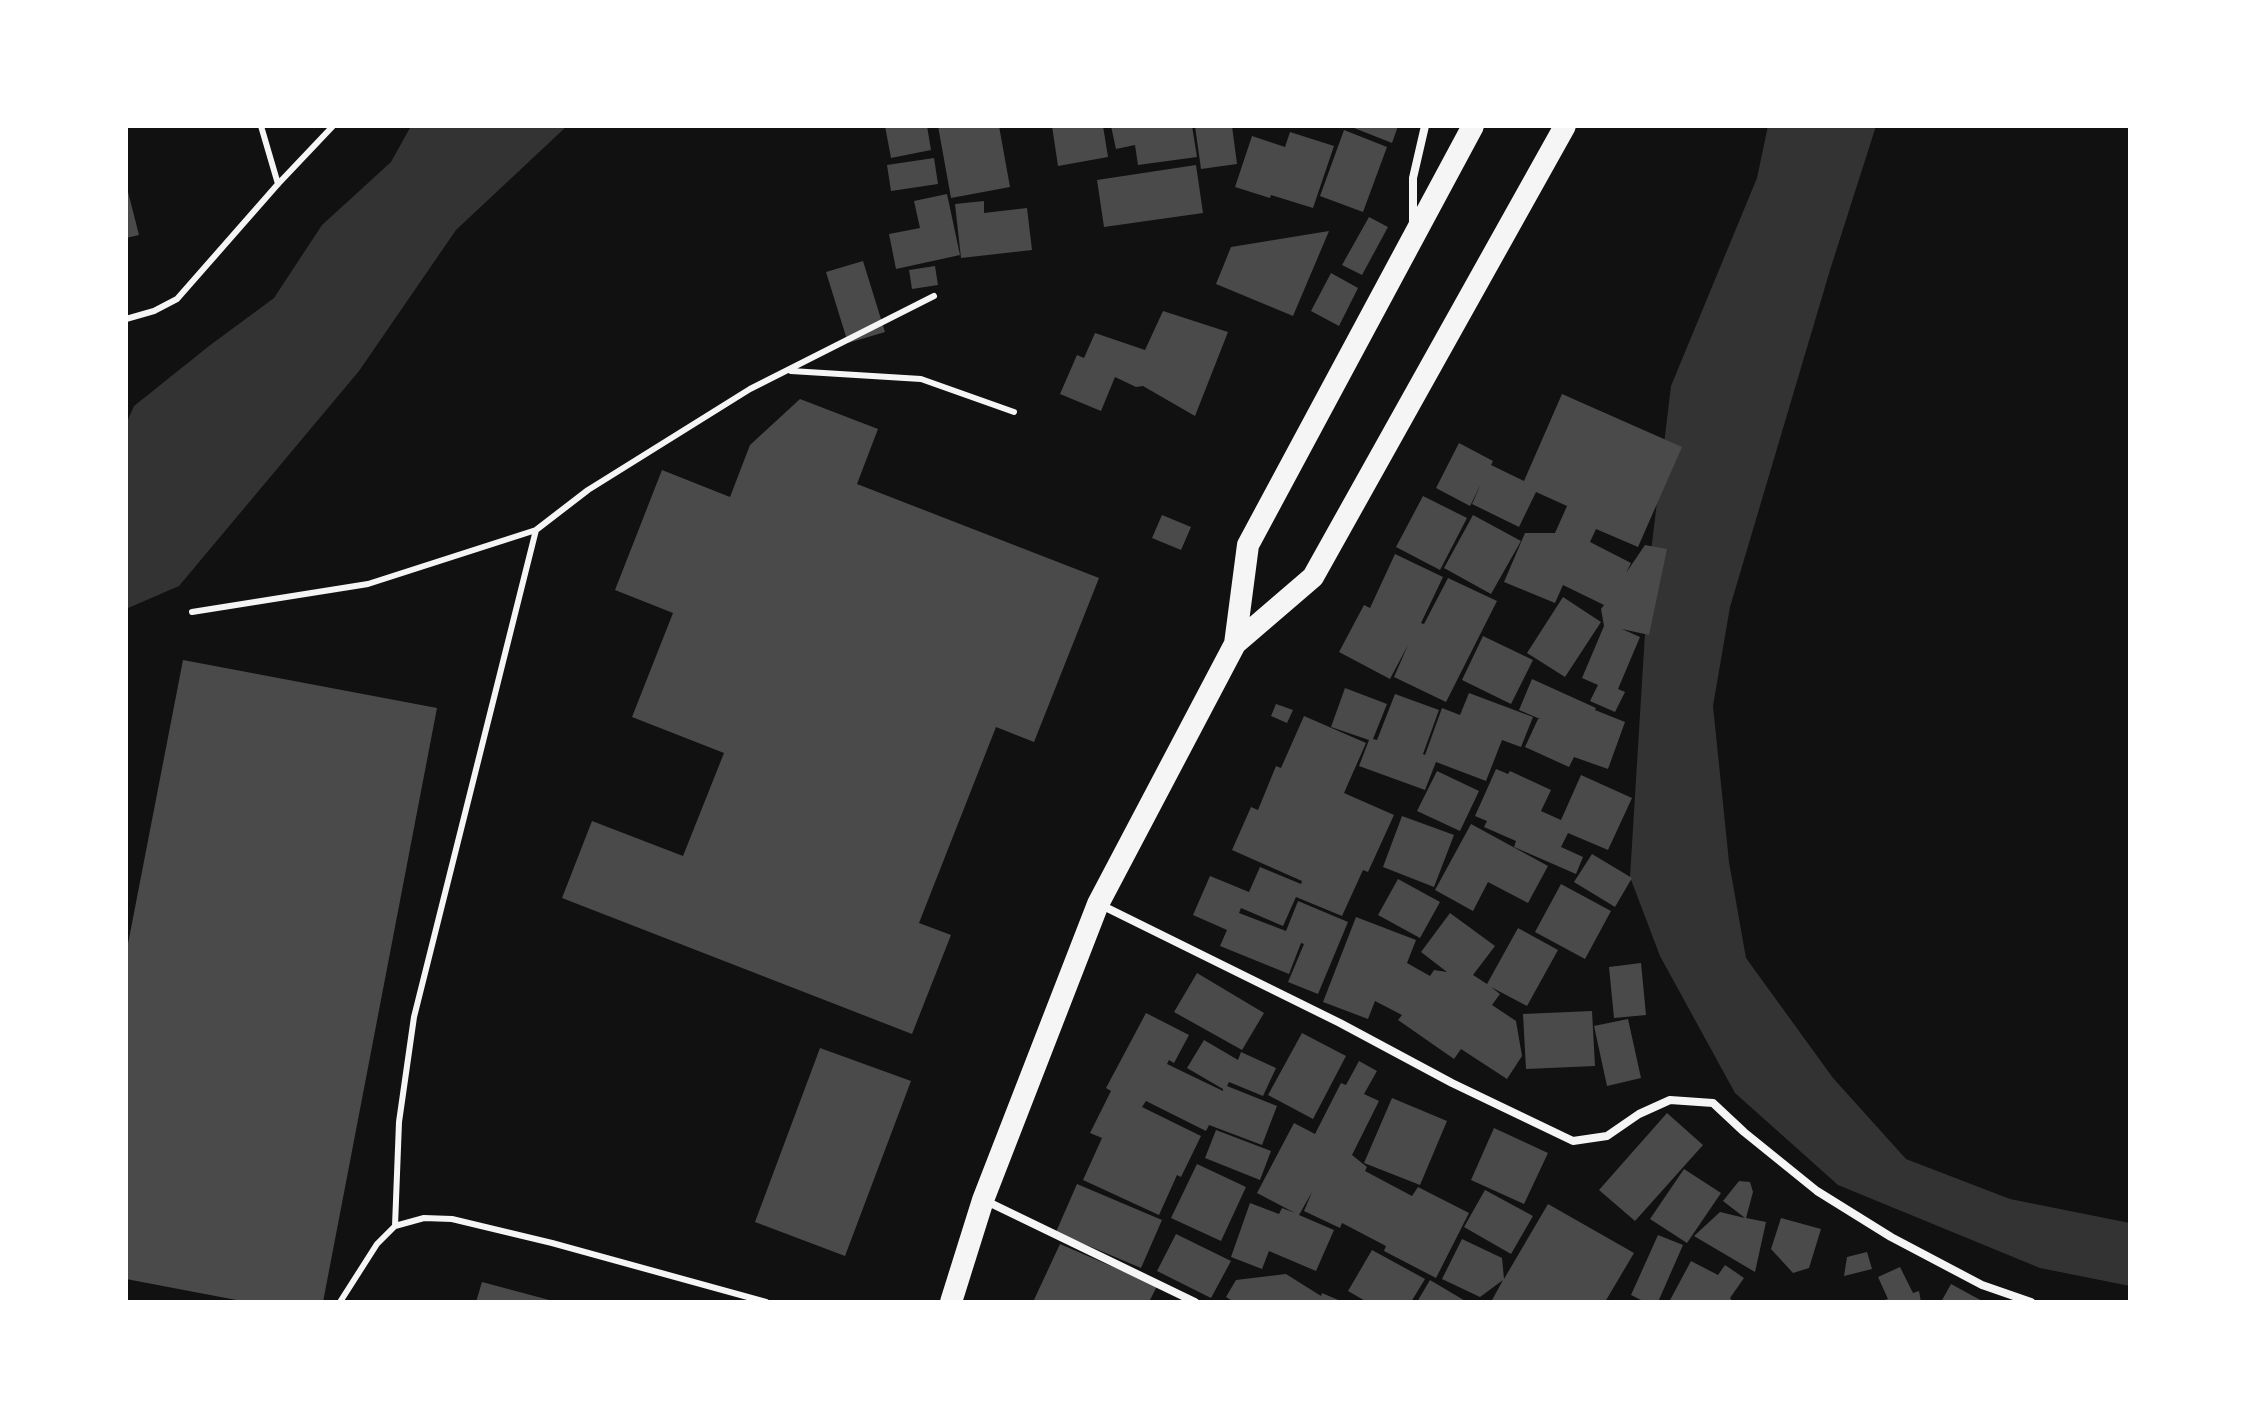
<!DOCTYPE html>
<style>
body{margin:0}
#map{position:relative;width:2256px;height:1428px;overflow:hidden;background:#111;font-family:"DM Sans",sans-serif}
canvas{display:block}
.frame{position:absolute;inset:0;border:128px solid #fff;pointer-events:none}
</style>
<div id="map">
<canvas width="2256" height="1428"></canvas>
<div class="frame"></div>
</div>
<script>
const c = document.querySelector('canvas').getContext('2d');
c.lineJoin = 'round';
function paint(path, color) { c.fillStyle = color; c.fill(path, 'evenodd'); }
function trace(path, color, width, dash) { c.strokeStyle = color; c.lineWidth = width; c.lineCap = dash ? 'butt' : 'round'; c.setLineDash(dash || []); c.stroke(path); }
const water = new Path2D(`
 M 411,126 L 567,126 L 456,230 L 359,371 L 179,586 L 126,609 L 126,424 L 134,406 L 209,346 L 274,298 L 322,225 L 391,162 Z
 M 1768,126 L 1876,126 L 1830,270 L 1730,607 L 1713,706 L 1729,862 L 1746,958 L 1833,1078 L 1906,1159 L 2010,1199 L 2130,1223 L 2130,1286 L 2040,1268 L 1838,1185 L 1735,1093 L 1660,956 L 1630,877 L 1649,568 L 1671,386 L 1757,178 Z`);
const building = new Path2D(`
 M 885,126 L 927,126 L 931,150 L 891,158 Z
 M 938,126 L 999,126 L 1010,187 L 951,198 Z
 M 1052,126 L 1103,126 L 1108,157 L 1058,166 Z
 M 1111,126 L 1192,126 L 1197,157 L 1138,165 L 1135,145 L 1116,149 Z
 M 1195,126 L 1232,126 L 1237,164 L 1201,169 Z
 M 1349,126 L 1398,126 L 1392,143 Z
 M 1344,130 L 1387,147 L 1363,212 L 1320,196 Z
 M 1290,132 L 1334,146 L 1313,208 L 1271,195 L 1270,198 L 1235,187 L 1252,136 L 1285,147 Z
 M 934,158 L 938,184 L 891,191 L 887,165 Z
 M 1196,165 L 1203,213 L 1104,227 L 1097,180 Z
 M 126,184 L 139,235 L 126,238 Z
 M 947,194 L 960,255 L 896,269 L 889,234 L 920,228 L 914,201 Z
 M 984,201 L 984,213 L 1027,208 L 1032,250 L 961,258 L 955,204 Z
 M 1369,217 L 1388,227 L 1362,275 L 1342,265 Z
 M 1329,231 L 1293,316 L 1216,284 L 1231,247 Z
 M 863,261 L 885,332 L 848,343 L 826,272 Z
 M 935,266 L 938,285 L 912,289 L 909,270 Z
 M 1331,273 L 1358,288 L 1339,326 L 1311,311 Z
 M 1163,311 L 1228,332 L 1195,416 L 1143,386 L 1136,387 L 1115,377 L 1101,411 L 1060,394 L 1077,355 L 1084,358 L 1095,333 L 1145,350 Z
 M 1562,394 L 1682,447 L 1638,547 L 1596,529 L 1590,542 L 1631,563 L 1626,573 L 1645,545 L 1667,549 L 1649,635 L 1622,629 L 1640,637 L 1618,689 L 1625,692 L 1615,712 L 1590,701 L 1598,685 L 1582,678 L 1604,626 L 1601,609 L 1604,605 L 1563,585 L 1555,603 L 1504,582 L 1525,533 L 1555,533 L 1567,506 L 1536,492 L 1519,527 L 1472,504 L 1481,484 L 1470,506 L 1436,488 L 1459,443 L 1493,461 L 1491,465 L 1524,481 Z
 M 800,399 L 878,429 L 857,484 L 1099,578 L 1034,742 L 996,727 L 919,923 L 951,935 L 912,1034 L 562,898 L 592,821 L 683,856 L 724,753 L 632,717 L 673,613 L 615,590 L 662,470 L 730,497 L 750,445 Z
 M 1423,496 L 1467,518 L 1440,570 L 1396,547 Z
 M 1162,515 L 1191,527 L 1181,550 L 1152,538 Z
 M 1473,515 L 1521,541 L 1491,594 L 1444,568 Z
 M 1395,554 L 1443,577 L 1421,623 L 1424,624 L 1448,578 L 1497,601 L 1446,702 L 1394,677 L 1408,645 L 1390,679 L 1339,652 L 1364,605 L 1370,608 Z
 M 1563,597 L 1601,622 L 1565,677 L 1527,653 Z
 M 1483,636 L 1533,660 L 1511,704 L 1462,680 Z
 M 183,660 L 437,708 L 323,1302 L 247,1302 L 126,1279 L 126,954 Z
 M 1532,679 L 1596,708 L 1595,710 L 1625,722 L 1608,769 L 1574,757 L 1569,767 L 1525,747 L 1538,719 L 1540,719 L 1519,710 Z
 M 1345,688 L 1387,704 L 1373,739 L 1377,740 L 1395,694 L 1439,710 L 1423,754 L 1425,755 L 1442,708 L 1460,715 L 1469,693 L 1533,717 L 1521,747 L 1502,740 L 1486,781 L 1436,762 L 1425,790 L 1359,766 L 1369,740 L 1331,727 Z
 M 1276,704 L 1293,710 L 1287,723 L 1271,716 Z
 M 1304,716 L 1366,743 L 1344,793 L 1394,815 L 1368,872 L 1363,870 L 1342,916 L 1296,897 L 1283,926 L 1241,908 L 1239,913 L 1286,931 L 1298,901 L 1348,922 L 1318,994 L 1288,982 L 1304,944 L 1301,943 L 1289,974 L 1220,946 L 1227,930 L 1193,915 L 1210,876 L 1249,892 L 1260,867 L 1301,884 L 1302,881 L 1232,850 L 1251,807 L 1258,810 L 1276,766 L 1281,768 Z
 M 1496,769 L 1508,774 L 1510,771 L 1551,790 L 1541,811 L 1561,820 L 1581,775 L 1632,798 L 1608,850 L 1568,833 L 1561,847 L 1583,857 L 1576,874 L 1514,847 L 1516,841 L 1484,827 L 1487,821 L 1475,816 Z
 M 1437,771 L 1479,791 L 1460,831 L 1417,811 Z
 M 1402,816 L 1454,835 L 1434,887 L 1383,867 Z
 M 1471,824 L 1548,866 L 1528,903 L 1488,882 L 1473,911 L 1435,890 Z
 M 1592,854 L 1632,878 L 1615,907 L 1574,882 Z
 M 1398,879 L 1440,902 L 1420,938 L 1378,915 Z
 M 1561,884 L 1611,911 L 1585,959 L 1535,932 Z
 M 1450,913 L 1495,946 L 1473,975 L 1487,984 L 1518,928 L 1558,950 L 1527,1006 L 1491,987 L 1500,994 L 1492,1005 L 1516,1021 L 1522,1056 L 1507,1079 L 1461,1049 L 1454,1059 L 1398,1020 L 1402,1015 L 1375,1001 L 1368,1019 L 1323,1002 L 1356,917 L 1416,940 L 1407,963 L 1430,976 L 1434,970 L 1447,972 L 1421,952 Z
 M 1641,963 L 1646,1015 L 1614,1018 L 1609,967 Z
 M 1197,973 L 1264,1013 L 1242,1050 L 1174,1012 Z
 M 1592,1011 L 1595,1066 L 1526,1069 L 1523,1014 Z
 M 1146,1013 L 1189,1035 L 1174,1063 L 1169,1060 L 1167,1064 L 1223,1091 L 1223,1089 L 1187,1068 L 1204,1040 L 1238,1060 L 1241,1052 L 1276,1068 L 1263,1096 L 1229,1082 L 1227,1086 L 1277,1106 L 1262,1145 L 1209,1125 L 1206,1131 L 1146,1101 L 1142,1107 L 1201,1136 L 1181,1177 L 1177,1175 L 1159,1215 L 1083,1180 L 1102,1138 L 1090,1133 L 1111,1091 L 1106,1088 Z
 M 1628,1019 L 1641,1078 L 1607,1086 L 1594,1026 Z
 M 1302,1033 L 1346,1056 L 1313,1119 L 1268,1095 Z
 M 820,1048 L 911,1081 L 845,1256 L 755,1222 Z
 M 1359,1061 L 1377,1071 L 1364,1094 L 1379,1101 L 1352,1155 L 1367,1167 L 1365,1171 L 1412,1196 L 1418,1187 L 1469,1213 L 1436,1278 L 1384,1251 L 1386,1246 L 1342,1223 L 1340,1228 L 1304,1211 L 1312,1192 L 1299,1215 L 1334,1230 L 1316,1271 L 1269,1251 L 1262,1269 L 1231,1257 L 1250,1203 L 1279,1214 L 1282,1208 L 1295,1213 L 1257,1193 L 1294,1123 L 1315,1134 L 1341,1083 L 1346,1085 Z
 M 1392,1098 L 1447,1121 L 1420,1185 L 1364,1163 Z
 M 1667,1113 L 1703,1145 L 1635,1221 L 1599,1190 Z
 M 1494,1128 L 1548,1153 L 1524,1204 L 1471,1180 Z
 M 1216,1130 L 1271,1151 L 1260,1180 L 1205,1158 Z
 M 1197,1164 L 1246,1187 L 1221,1241 L 1171,1218 Z
 M 1684,1169 L 1721,1193 L 1687,1243 L 1650,1219 Z
 M 1739,1181 L 1750,1182 L 1753,1192 L 1746,1218 L 1766,1222 L 1755,1272 L 1694,1236 L 1720,1212 L 1745,1218 L 1723,1201 Z
 M 1077,1184 L 1162,1220 L 1141,1268 L 1056,1232 Z
 M 1485,1190 L 1533,1216 L 1511,1254 L 1464,1227 Z
 M 1548,1204 L 1634,1253 L 1605,1302 L 1491,1302 L 1503,1280 L 1480,1297 L 1442,1279 L 1462,1239 L 1502,1258 L 1504,1279 Z
 M 1781,1218 L 1821,1229 L 1809,1268 L 1793,1273 L 1771,1249 Z
 M 1176,1234 L 1231,1261 L 1211,1298 L 1157,1271 Z
 M 1658,1235 L 1683,1245 L 1658,1302 L 1645,1302 L 1631,1295 Z
 M 1060,1244 L 1157,1286 L 1149,1302 L 1033,1302 Z
 M 1372,1250 L 1425,1279 L 1411,1302 L 1367,1302 L 1348,1291 Z
 M 1867,1252 L 1872,1269 L 1844,1276 L 1847,1257 Z
 M 1691,1261 L 1718,1275 L 1725,1265 L 1744,1278 L 1730,1298 L 1733,1302 L 1669,1302 Z
 M 1900,1267 L 1913,1293 L 1919,1291 L 1921,1302 L 1878,1302 L 1888,1299 L 1878,1277 Z
 M 1286,1274 L 1321,1296 L 1322,1293 L 1343,1302 L 1234,1302 L 1226,1297 L 1236,1280 Z
 M 1430,1280 L 1467,1302 L 1417,1302 Z
 M 482,1282 L 553,1301 L 553,1302 L 476,1302 Z
 M 1951,1284 L 1984,1302 L 1941,1302 Z`);
const service = new Path2D(`
 M 261,126 L 278,184
 M 126,319 L 154,311 L 177,299 L 278,184 L 333,126
 M 791,371 L 921,379 L 1014,412
 M 192,612 L 368,584 L 536,530 L 588,490 L 750,389 L 934,296
 M 395,1226 L 399,1122 L 414,1017 L 536,530
 M 340,1302 L 377,1244 L 395,1226 L 424,1218 L 452,1219 L 552,1243 L 766,1302`);
const minor = new Path2D(`
 M 1413,224 L 1413,178 L 1425,126
 M 1099,904 L 1340,1023 L 1452,1083 L 1573,1141 L 1607,1136 L 1639,1114 L 1670,1100 L 1713,1103 L 1744,1132 L 1817,1191 L 1891,1237 L 1982,1285 L 2031,1302
 M 984,1200 L 1195,1302`);
const trunk = new Path2D(`
 M 1235,644 L 1313,577 L 1565,126
 M 951,1302 L 983,1200 L 1098,904 L 1235,644 L 1248,545 L 1473,126`);
paint(water, '#333');
paint(building, '#4a4a4a');
trace(service, '#f5f5f5', 6);
trace(minor, '#f5f5f5', 8);
trace(trunk, '#f5f5f5', 22);
</script>
